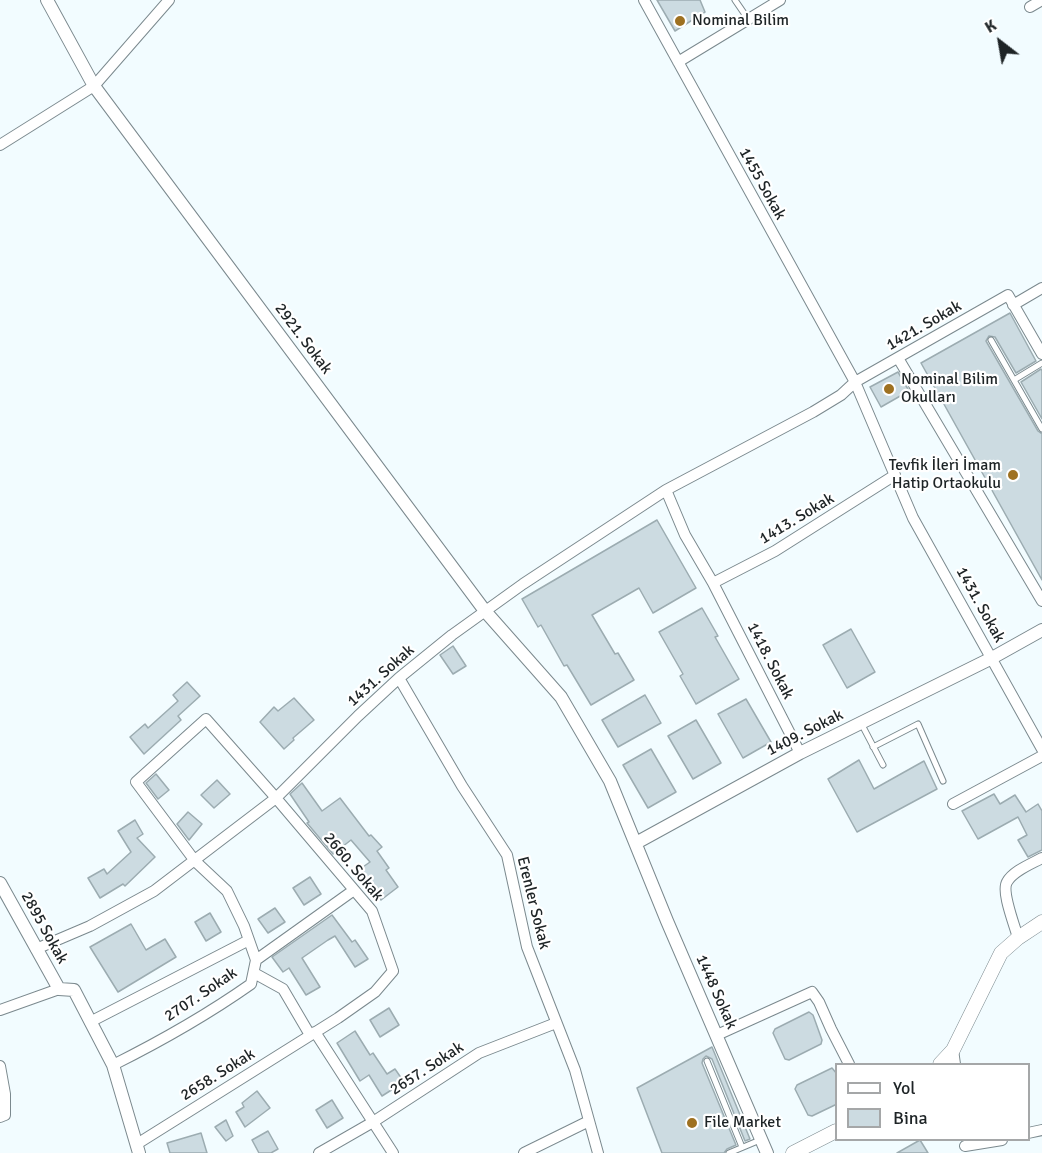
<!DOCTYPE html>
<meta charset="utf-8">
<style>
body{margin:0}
#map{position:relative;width:1042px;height:1153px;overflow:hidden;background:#f2fcff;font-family:Signika,sans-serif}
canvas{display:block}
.legend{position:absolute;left:835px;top:1063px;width:195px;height:78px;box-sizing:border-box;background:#fff;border:2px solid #a5a7a8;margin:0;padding:8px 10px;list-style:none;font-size:18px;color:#1e2426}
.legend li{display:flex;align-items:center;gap:12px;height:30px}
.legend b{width:30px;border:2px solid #a5a7a8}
.north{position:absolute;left:970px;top:12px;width:60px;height:60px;-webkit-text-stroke:4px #fff;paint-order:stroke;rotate:329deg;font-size:16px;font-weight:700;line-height:24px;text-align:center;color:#1e2426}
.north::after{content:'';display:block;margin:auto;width:21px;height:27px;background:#1e2426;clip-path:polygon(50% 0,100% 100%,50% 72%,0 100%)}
</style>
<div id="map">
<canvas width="1042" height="1153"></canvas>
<ul class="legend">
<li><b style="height:8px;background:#fff"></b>Yol</li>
<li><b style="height:16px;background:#ccdbe1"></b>Bina</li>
</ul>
<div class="north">K</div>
</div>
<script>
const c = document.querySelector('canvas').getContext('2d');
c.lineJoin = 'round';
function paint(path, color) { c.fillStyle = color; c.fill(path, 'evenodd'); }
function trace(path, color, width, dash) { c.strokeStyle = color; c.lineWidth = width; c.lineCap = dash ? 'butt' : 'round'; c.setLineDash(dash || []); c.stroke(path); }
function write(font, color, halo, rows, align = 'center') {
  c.font = font + ' Signika,sans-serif'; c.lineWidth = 4.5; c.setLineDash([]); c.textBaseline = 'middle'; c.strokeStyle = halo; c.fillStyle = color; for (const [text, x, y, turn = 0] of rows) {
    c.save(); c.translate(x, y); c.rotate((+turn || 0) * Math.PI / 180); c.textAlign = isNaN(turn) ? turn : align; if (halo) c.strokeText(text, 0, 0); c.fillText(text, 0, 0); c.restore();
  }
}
const building = new Path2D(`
 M 657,0 L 700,0 L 705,12 L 675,31 Z
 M 1010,313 L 1036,361 L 1016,373 L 995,337 L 989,336 L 986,341 L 1038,431 L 1042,434 L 1042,580 L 921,363 Z
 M 1041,369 L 1042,371 L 1042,419 L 1021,382 Z
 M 898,372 L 909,391 L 881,407 L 870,387 Z
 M 657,520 L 696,588 L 653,613 L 639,588 L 592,615 L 615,654 L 618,653 L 634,680 L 591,705 L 567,665 L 564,666 L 541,625 L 538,627 L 522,599 Z
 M 702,608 L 718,636 L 715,637 L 739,679 L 696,704 L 680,676 L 683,674 L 659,632 Z
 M 851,629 L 875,672 L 847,688 L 823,645 Z
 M 453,646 L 466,666 L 453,674 L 440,655 Z
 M 187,682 L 200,696 L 178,716 L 181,720 L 144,754 L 130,737 L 145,724 L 148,728 L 178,701 L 173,695 Z
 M 645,695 L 661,723 L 618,747 L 602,720 Z
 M 294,698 L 314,720 L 293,738 L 294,740 L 284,749 L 260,722 L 274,707 L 278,711 Z
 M 746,699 L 771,742 L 743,758 L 718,714 Z
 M 696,720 L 721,763 L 693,779 L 668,736 Z
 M 651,749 L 676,792 L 648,808 L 623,765 Z
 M 859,760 L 874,789 L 924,761 L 937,789 L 857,832 L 828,779 Z
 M 156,774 L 169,790 L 158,799 L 146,783 Z
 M 217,780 L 230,794 L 214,808 L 201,795 Z
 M 302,783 L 322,811 L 340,798 L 369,836 L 371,835 L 382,847 L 377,851 L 389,868 L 386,870 L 398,887 L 381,900 L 360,869 L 370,862 L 351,840 L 333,854 L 307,823 L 309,822 L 290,794 Z
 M 994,794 L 1000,804 L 1015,795 L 1026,812 L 1038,804 L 1042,811 L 1042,850 L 1028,857 L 1018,840 L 1027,835 L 1018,817 L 978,839 L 962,811 Z
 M 188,812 L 202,824 L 189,840 L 177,824 Z
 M 135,820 L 143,834 L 137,838 L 155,857 L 125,886 L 123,884 L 100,898 L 88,878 L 104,869 L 107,874 L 131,852 L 118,831 Z
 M 310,877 L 321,894 L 304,905 L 293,888 Z
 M 275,908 L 285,922 L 268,933 L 258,919 Z
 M 210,913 L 221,932 L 206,941 L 195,922 Z
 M 332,915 L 352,942 L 355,940 L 368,959 L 355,967 L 335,936 L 328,940 L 302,958 L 320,987 L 306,995 L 289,968 L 283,972 L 272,957 Z
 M 131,924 L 146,950 L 165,939 L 176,957 L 118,992 L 90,947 Z
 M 389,1008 L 399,1025 L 380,1037 L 370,1020 Z
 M 809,1012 L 813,1015 L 822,1040 L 821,1044 L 789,1060 L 785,1059 L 773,1033 L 775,1029 Z
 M 355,1031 L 370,1055 L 373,1053 L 387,1074 L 395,1069 L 404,1082 L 382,1096 L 369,1075 L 360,1081 L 337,1043 Z
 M 712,1047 L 750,1139 L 745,1141 L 712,1059 L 706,1056 L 703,1059 L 702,1063 L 736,1145 L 727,1149 L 724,1153 L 662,1153 L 637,1088 Z
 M 832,1068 L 837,1074 L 837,1104 L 812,1116 L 808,1115 L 795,1089 L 797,1085 Z
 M 257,1091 L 270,1108 L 245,1127 L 236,1112 L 244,1107 L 242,1103 Z
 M 332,1100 L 343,1118 L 327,1128 L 316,1110 Z
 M 226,1120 L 233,1136 L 226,1141 L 215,1127 Z
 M 268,1131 L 278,1149 L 271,1153 L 259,1153 L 252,1140 Z
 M 201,1133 L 207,1153 L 170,1153 L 167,1143 Z
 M 920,1140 L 928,1153 L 897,1153 Z`);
const service = new Path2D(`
 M 735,0 L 748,19
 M 991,340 L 1042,429
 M 1014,380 L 1042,363
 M 861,723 L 883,765
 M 873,747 L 918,724 L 943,781
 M 707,1061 L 742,1147
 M 729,1153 L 760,1140`);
const minor = new Path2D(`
 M 644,0 L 855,382 L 913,518 L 1042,749
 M 1030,7 L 1042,0
 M 678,62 L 780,0
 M 0,145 L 94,86 L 169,0
 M 1013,305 L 1042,288
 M 898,358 L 1042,601
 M 666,490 L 813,412 L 841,395 L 855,382 L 1008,295 L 1042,354
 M 713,583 L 775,551 L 895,475
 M 399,678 L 462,786 L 507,855 L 527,947 L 575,1070 L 598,1153
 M 953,804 L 1042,756
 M 1018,938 C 1015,926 1001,892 1007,882 C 1013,871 1031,864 1042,858
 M 36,949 L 90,926 L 154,891 L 276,798 L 358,716 L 399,678 L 452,635 L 523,584 L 666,490 L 685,535 L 713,583 L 800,753
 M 256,960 L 354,890
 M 254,973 L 283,989 L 310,1035
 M 0,1010 L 59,989
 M 90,1022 L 249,940
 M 315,1032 L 393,1153
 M 717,1035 L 812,992 L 819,1002 L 831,1029 L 849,1064
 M 953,1050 L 955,1064
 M 113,1065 C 161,1041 207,1015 251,984 L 256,960 L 244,926 L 227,891 L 195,861 L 136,782 L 206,719 L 276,798 L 372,911 L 393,971 L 375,992 L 338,1018 L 137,1144
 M 0,1066 L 5,1094 L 5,1115 L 0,1117
 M 1028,1133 L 1042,1130
 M 965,1146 L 1002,1140
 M 319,1153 L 373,1122 L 479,1053 L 556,1023
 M 524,1153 L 589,1121`);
const tertiary = new Path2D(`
 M 47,0 L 94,86 L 485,611 L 561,697 L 610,781 L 667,921 L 767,1153
 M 636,843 L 800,753 L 992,658 L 1042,630
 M 0,883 L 59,989 L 74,990 L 113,1065 L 139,1153`);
const secondary = new Path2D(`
 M 940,1064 L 953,1050 L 1001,953 L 1018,938 L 1042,922
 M 793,1153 L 836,1131`);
const markers = [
 [680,21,6,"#9e7121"],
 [889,389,6,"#9e7121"],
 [1013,475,6,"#9e7121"],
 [692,1123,6,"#9e7121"]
];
const poiNames = [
 ["Nominal Bilim",692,21],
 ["Nominal Bilim",901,380],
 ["Okulları",901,398],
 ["Tevfik İleri İmam",1001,466,"right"],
 ["Hatip Ortaokulu",1001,484,"right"],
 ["File Market",704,1123]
];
const streetNames = [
 ["1455 Sokak",762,184,61],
 ["1421. Sokak",924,326,-30],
 ["2921. Sokak",303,339,53],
 ["1413. Sokak",797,519,-31],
 ["1431. Sokak",980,605,61],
 ["1418. Sokak",770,661,63],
 ["1431. Sokak",381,676,-42],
 ["1409. Sokak",805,733,-27],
 ["2660. Sokak",353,867,50],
 ["Erenler Sokak",533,903,76],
 ["2895 Sokak",44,928,61],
 ["1448 Sokak",716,992,66],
 ["2707. Sokak",201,995,-34],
 ["2657. Sokak",427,1069,-33],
 ["2658. Sokak",218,1075,-32]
];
paint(building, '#ccdbe1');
trace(building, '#9cacb1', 1.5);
trace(service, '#7b898e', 7);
trace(minor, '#7b898e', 12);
trace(tertiary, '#7b898e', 14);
trace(secondary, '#7b898e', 15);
trace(service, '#fff', 5);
trace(minor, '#fff', 10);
trace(tertiary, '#fff', 12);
trace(secondary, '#fff', 14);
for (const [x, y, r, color] of markers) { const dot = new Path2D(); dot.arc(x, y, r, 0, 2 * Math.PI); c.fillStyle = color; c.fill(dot); trace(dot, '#fff', 2); }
write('16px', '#1e2426', '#fff', poiNames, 'left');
write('16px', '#1e2426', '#fff', streetNames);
</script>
